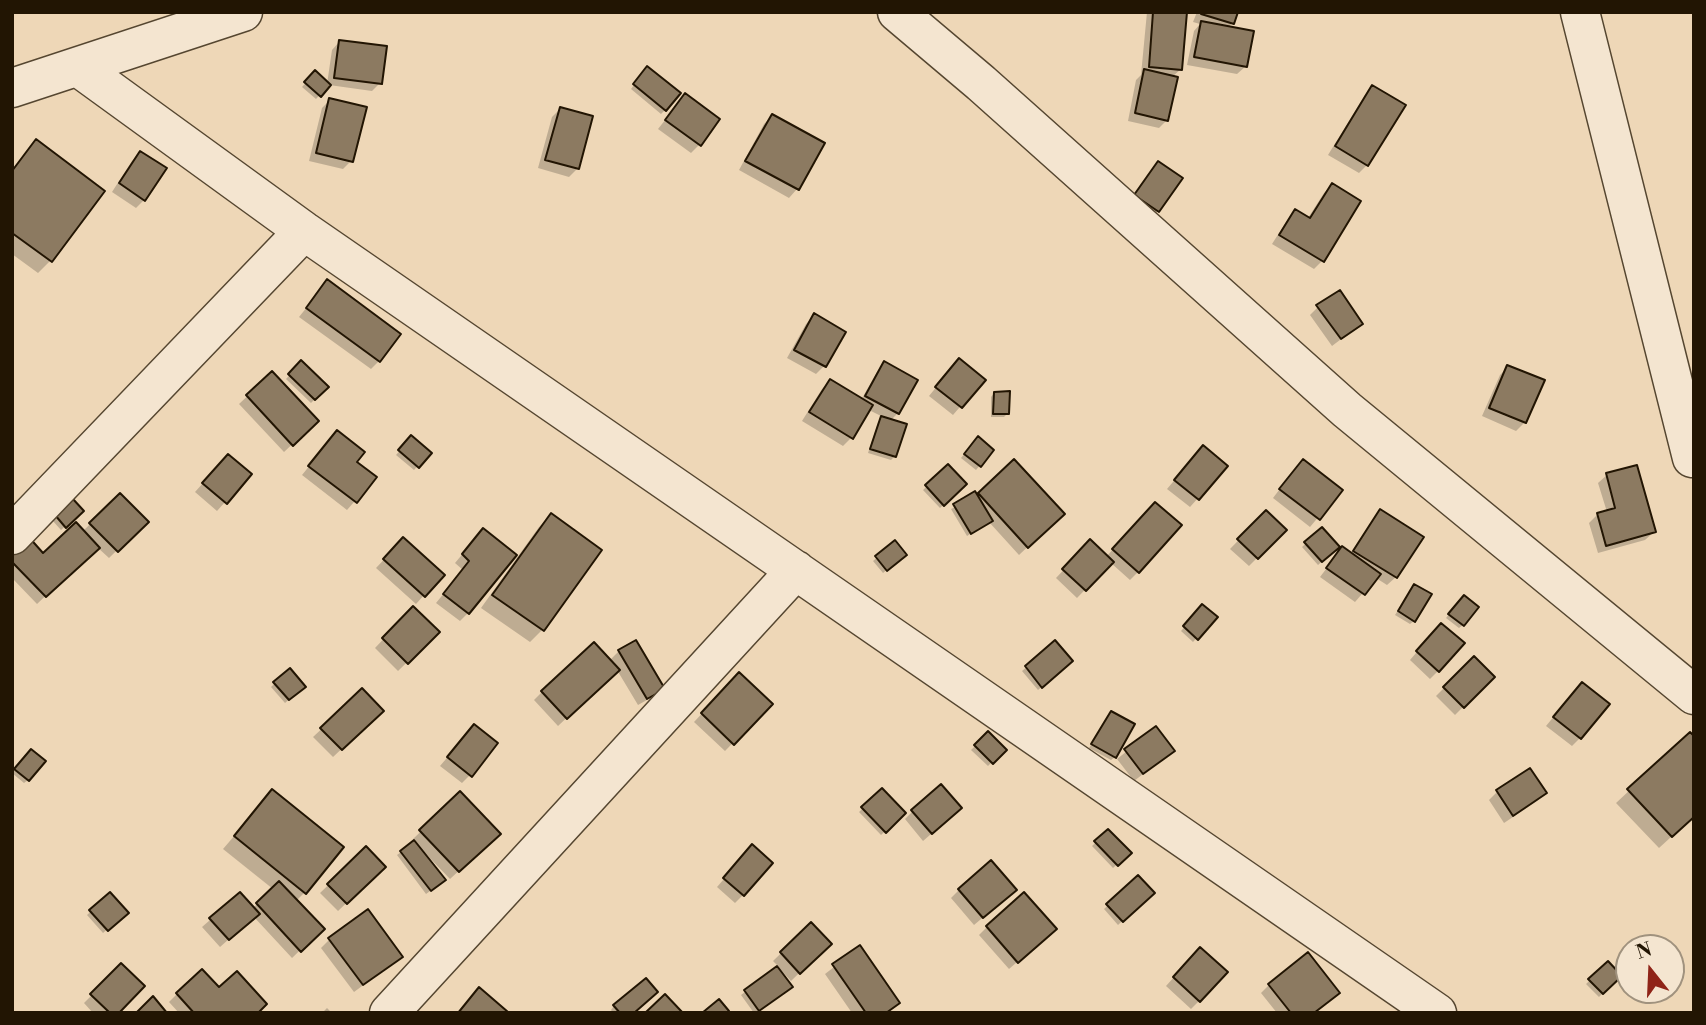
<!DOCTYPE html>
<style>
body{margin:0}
#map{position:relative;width:1706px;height:1025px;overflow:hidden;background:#eed7b7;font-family:"Libre Bodoni",serif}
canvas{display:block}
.frame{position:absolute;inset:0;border:14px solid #221503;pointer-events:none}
.north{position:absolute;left:1615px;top:934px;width:70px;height:70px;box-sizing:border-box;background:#f4e5d0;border:2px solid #a0927e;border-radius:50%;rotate:342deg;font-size:19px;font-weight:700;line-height:28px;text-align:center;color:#221503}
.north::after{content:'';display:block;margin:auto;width:24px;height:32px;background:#8f2418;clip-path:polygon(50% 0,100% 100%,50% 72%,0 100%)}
</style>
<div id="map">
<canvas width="1706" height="1025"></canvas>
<div class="frame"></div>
<div class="north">N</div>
</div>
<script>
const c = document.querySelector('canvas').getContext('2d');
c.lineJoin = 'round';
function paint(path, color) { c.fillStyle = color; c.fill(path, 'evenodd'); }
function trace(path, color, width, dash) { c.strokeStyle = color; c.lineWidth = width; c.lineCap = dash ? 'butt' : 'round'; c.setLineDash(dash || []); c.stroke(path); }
const shadow = new Path2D(`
 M 1147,12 L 1185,12 L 1181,69 L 1172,77 L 1167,120 L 1159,128 L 1128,121 L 1136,80 L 1141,75 Z
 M 1197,12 L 1236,12 L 1232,23 L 1228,28 L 1246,66 L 1237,74 L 1187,65 L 1194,31 L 1200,24 L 1193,22 Z
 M 340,41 L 380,83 L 372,91 L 329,85 L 316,99 L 302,87 L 315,73 L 327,84 L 332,50 Z
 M 644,72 L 665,110 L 661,114 L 631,89 Z
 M 1373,87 L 1367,165 L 1359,173 L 1328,155 L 1365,95 Z
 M 685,95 L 699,145 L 691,153 L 658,129 Z
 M 330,100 L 351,161 L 343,169 L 309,161 L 322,108 Z
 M 560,109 L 591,117 L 577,169 L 569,177 L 538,168 L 552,117 Z
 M 772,116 L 823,144 L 797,189 L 789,198 L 739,170 L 764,124 Z
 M 36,142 L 103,191 L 50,261 L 38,273 L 12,254 L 12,169 Z
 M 140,153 L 144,200 L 136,208 L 112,192 L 132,161 Z
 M 1159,163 L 1158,211 L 1150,219 L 1127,203 Z
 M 1332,185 L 1322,261 L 1314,269 L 1272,244 L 1288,219 L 1296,211 L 1308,218 L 1324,193 Z
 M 327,282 L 379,361 L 371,369 L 299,317 Z
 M 1318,307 L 1361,324 L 1332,346 L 1310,315 Z
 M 814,316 L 843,332 L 824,366 L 816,374 L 787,358 L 806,324 Z
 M 301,363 L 327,387 L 311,403 L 286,379 Z
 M 885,364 L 898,413 L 890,421 L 895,456 L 891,460 L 868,453 L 878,422 L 883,417 L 869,410 L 851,438 L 843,446 L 802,421 L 822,389 L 830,381 L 861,400 L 877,372 Z
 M 1508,367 L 1543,381 L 1525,422 L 1516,431 L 1482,416 L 1500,375 Z
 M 951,369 L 983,380 L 953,415 L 929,396 Z
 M 272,373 L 317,421 L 284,452 L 239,404 Z
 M 994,393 L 1008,413 L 1004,417 L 991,417 L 991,397 Z
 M 337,432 L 355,462 L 375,478 L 347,510 L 302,475 Z
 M 412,437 L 430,453 L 414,470 L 396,455 Z
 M 974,442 L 992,451 L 976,470 L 961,458 Z
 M 1195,456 L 1226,467 L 1190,507 L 1167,489 Z
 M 1014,462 L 1054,522 L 1019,555 L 989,522 L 967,536 L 951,509 L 977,497 Z
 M 220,464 L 250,474 L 217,511 L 195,492 Z
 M 948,467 L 965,484 L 940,508 L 923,490 Z
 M 1295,469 L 1341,490 L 1310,527 L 1273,498 Z
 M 1607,475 L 1654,532 L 1645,540 L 1598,553 L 1589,523 L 1598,514 L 1607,512 L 1598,483 Z
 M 120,495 L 146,522 L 109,558 L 97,547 L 37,604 L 12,578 L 12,552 L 43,555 L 82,532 Z
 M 73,501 L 82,511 L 61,530 L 52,520 Z
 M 1381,511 L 1421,537 L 1396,577 L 1387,585 L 1376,578 L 1355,602 L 1320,577 L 1342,548 L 1350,554 L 1373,519 Z
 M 1147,512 L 1138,572 L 1130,580 L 1111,563 L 1077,598 L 1056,578 L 1090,542 L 1106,557 Z
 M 1266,512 L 1285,530 L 1249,566 L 1230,549 Z
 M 551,515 L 600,550 L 542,630 L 530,642 L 481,608 L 539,527 Z
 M 1322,529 L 1338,547 L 1318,565 L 1302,547 Z
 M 475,539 L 468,613 L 460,621 L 436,603 L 463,570 L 455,563 Z
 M 895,542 L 901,558 L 883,573 L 873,561 Z
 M 395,548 L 442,575 L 416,604 L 376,568 Z
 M 1411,590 L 1414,621 L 1410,624 L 1395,615 Z
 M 1460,601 L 1463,625 L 1459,628 L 1446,618 Z
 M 1202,607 L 1215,618 L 1193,642 L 1181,631 Z
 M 413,608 L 438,632 L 398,671 L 375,648 Z
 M 1433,633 L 1438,671 L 1430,679 L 1410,660 Z
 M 1055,643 L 1067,665 L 1038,690 L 1022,671 Z
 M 619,651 L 662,688 L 654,696 L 638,705 L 617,670 L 558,726 L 534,700 L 542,692 L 609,661 Z
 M 1474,658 L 1493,677 L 1455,715 L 1436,696 Z
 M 289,670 L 300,690 L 285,703 L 271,687 Z
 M 739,674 L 771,704 L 725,751 L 694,722 Z
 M 362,691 L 382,711 L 333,757 L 313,737 Z
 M 1574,692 L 1580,738 L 1572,746 L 1546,726 Z
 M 1111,713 L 1115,757 L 1111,760 L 1089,748 Z
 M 474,726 L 470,775 L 462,783 L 440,766 Z
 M 1156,728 L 1173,751 L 1134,781 L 1117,759 Z
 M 988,734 L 1004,750 L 988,766 L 971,750 Z
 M 1690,734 L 1694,816 L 1659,848 L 1616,803 Z
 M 32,751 L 28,780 L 24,783 L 12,773 Z
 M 1530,770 L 1545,793 L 1537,801 L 1504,823 L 1489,800 L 1497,792 Z
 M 882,790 L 904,813 L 881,835 L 859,812 Z
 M 272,792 L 305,892 L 296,901 L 322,929 L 292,958 L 254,917 L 220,947 L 202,927 L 240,894 L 253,908 L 273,889 L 223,849 Z
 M 460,794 L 490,842 L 450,879 L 425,853 L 423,854 L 440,884 L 426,894 L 397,855 L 415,842 L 413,839 Z
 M 913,811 L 952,816 L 923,841 L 905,819 Z
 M 1108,831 L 1129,853 L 1113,868 L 1092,846 Z
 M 366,849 L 384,867 L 338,911 L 320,893 Z
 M 745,855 L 743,895 L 735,903 L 717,887 Z
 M 1138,878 L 1152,893 L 1118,925 L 1104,909 Z
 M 959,890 L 1006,898 L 974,925 L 951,898 Z
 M 110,894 L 126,913 L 103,933 L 87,915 Z
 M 811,924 L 829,944 L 791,981 L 780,969 L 778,970 L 787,990 L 754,1013 L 741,995 L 779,967 L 773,961 Z
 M 987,927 L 1046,937 L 1009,969 L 979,935 Z
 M 329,940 L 392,964 L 354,992 L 321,948 Z
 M 860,947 L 898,1003 L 887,1013 L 852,1013 L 825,974 Z
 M 1192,957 L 1199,1001 L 1191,1009 L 1166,986 Z
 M 1608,963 L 1620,976 L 1599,997 L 1586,984 Z
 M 121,966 L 116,1013 L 93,1013 L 84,1003 Z
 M 1269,985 L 1314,1013 L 1277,1013 L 1261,993 Z
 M 219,989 L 256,1013 L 179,1013 L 169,1002 L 177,994 Z
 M 614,1006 L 632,1013 L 613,1013 L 611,1010 Z
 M 327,1008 L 332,1013 L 322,1013 Z`);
const building = new Path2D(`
 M 1153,12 L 1187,12 L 1182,70 L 1149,67 Z
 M 1201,12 L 1238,12 L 1234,24 L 1201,14 Z
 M 1201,21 L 1254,31 L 1247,67 L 1194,57 Z
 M 339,40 L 387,46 L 382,84 L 334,78 Z
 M 647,66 L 681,93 L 666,111 L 633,84 Z
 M 1144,69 L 1178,77 L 1168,121 L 1135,113 Z
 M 315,70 L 331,85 L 321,97 L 304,82 Z
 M 1372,85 L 1406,105 L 1368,166 L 1335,146 Z
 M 685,93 L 720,119 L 701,146 L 665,120 Z
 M 329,98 L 367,107 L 353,162 L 316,153 Z
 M 560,107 L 593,116 L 579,169 L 545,160 Z
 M 772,114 L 825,143 L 799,190 L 745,161 Z
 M 36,139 L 105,191 L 52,262 L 12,233 L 12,171 Z
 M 140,151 L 167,168 L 145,201 L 119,183 Z
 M 1158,161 L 1183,178 L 1159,212 L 1134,195 Z
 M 1332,183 L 1361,201 L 1324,262 L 1279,235 L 1295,209 L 1310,218 Z
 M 327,279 L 401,334 L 380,362 L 306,308 Z
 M 1340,290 L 1363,324 L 1341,339 L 1316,305 Z
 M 814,313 L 846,332 L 826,367 L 794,350 Z
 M 959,358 L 986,380 L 962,408 L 935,387 Z
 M 301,360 L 329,387 L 315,400 L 288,374 Z
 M 884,361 L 918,380 L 899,414 L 865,396 Z
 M 1507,365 L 1545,380 L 1526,423 L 1489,408 Z
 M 272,371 L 319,421 L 293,446 L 246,395 Z
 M 830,379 L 873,405 L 853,439 L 809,412 Z
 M 1010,391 L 1009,414 L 993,414 L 994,392 Z
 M 881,416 L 907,424 L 896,457 L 870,449 Z
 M 337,430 L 365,452 L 357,462 L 377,477 L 357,503 L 308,466 Z
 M 411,435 L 432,453 L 419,468 L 398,450 Z
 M 978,436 L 994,450 L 981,467 L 964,454 Z
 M 1203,445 L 1228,466 L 1199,500 L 1174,480 Z
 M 228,454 L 252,474 L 227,504 L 202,483 Z
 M 1014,459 L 1065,514 L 1028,548 L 978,493 Z
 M 1303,459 L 1343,490 L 1320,520 L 1279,489 Z
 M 948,464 L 967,484 L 944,506 L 925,485 Z
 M 1637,465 L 1656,532 L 1606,546 L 1597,513 L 1615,508 L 1606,473 Z
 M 975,491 L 993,521 L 971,534 L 953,504 Z
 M 120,493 L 149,522 L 118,552 L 89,523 Z
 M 73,499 L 84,511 L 66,528 L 55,515 Z
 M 1155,502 L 1182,525 L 1139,573 L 1112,549 Z
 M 1380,509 L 1424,537 L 1397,578 L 1353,551 Z
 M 1266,510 L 1287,530 L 1258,559 L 1237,539 Z
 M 551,513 L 602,550 L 544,631 L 492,595 Z
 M 76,522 L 100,548 L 46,597 L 12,562 L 12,549 L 27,535 L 43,553 Z
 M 1322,527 L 1340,547 L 1322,562 L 1304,542 Z
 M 483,528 L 517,555 L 469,614 L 443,594 L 469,561 L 462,554 Z
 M 403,537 L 445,575 L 425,597 L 383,559 Z
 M 1090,539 L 1114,562 L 1086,591 L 1062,569 Z
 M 895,540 L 907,555 L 887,571 L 875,556 Z
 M 1342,546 L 1381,574 L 1365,595 L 1326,568 Z
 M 1414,584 L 1432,594 L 1415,622 L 1398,611 Z
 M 1464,595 L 1479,607 L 1464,626 L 1448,614 Z
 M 1202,604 L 1218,617 L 1198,640 L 1183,626 Z
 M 413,606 L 440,632 L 408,664 L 382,638 Z
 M 1441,623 L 1465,643 L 1439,672 L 1416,651 Z
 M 636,640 L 665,689 L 647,699 L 618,650 Z
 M 1055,640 L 1073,661 L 1042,688 L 1025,666 Z
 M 594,642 L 620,670 L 567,719 L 541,691 Z
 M 1474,656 L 1495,677 L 1464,708 L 1443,687 Z
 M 290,668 L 306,687 L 289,700 L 273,682 Z
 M 739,672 L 773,704 L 734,745 L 701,713 Z
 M 1582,682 L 1610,704 L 1581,739 L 1553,717 Z
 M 362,688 L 384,711 L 342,750 L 320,728 Z
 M 1111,711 L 1135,724 L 1116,758 L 1091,744 Z
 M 474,724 L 498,743 L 472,777 L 447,757 Z
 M 1156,726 L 1175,751 L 1143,774 L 1124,749 Z
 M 988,731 L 1007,750 L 993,764 L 974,745 Z
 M 1690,732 L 1694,736 L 1694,817 L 1672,837 L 1627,789 Z
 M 31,749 L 46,761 L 29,781 L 14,769 Z
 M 1530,768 L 1547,793 L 1513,816 L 1496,790 Z
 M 941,784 L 962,808 L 932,834 L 911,810 Z
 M 882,788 L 906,813 L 886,833 L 861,807 Z
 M 272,789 L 344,847 L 306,894 L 234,836 Z
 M 460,791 L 501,834 L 459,872 L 419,830 Z
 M 1108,829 L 1132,853 L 1118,866 L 1094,841 Z
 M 414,840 L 446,880 L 431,891 L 400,851 Z
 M 752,844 L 773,863 L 744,896 L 723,878 Z
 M 366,846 L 386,867 L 347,904 L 327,884 Z
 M 991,860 L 1017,890 L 983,918 L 958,889 Z
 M 1138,875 L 1155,893 L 1123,922 L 1106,904 Z
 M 279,881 L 325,929 L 301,952 L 256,903 Z
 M 110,892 L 129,913 L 108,931 L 89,910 Z
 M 240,892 L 260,914 L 229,940 L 209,918 Z
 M 1024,892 L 1057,929 L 1018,963 L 986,926 Z
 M 368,909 L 403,957 L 363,985 L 328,938 Z
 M 811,922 L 832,944 L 800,974 L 780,952 Z
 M 860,945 L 900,1003 L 886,1013 L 866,1013 L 832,964 Z
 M 1200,947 L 1228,972 L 1200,1002 L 1173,977 Z
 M 1308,952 L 1340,993 L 1314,1013 L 1291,1013 L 1268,984 Z
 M 1608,961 L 1622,976 L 1603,994 L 1588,979 Z
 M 121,963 L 145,986 L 119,1013 L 110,1013 L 90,994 Z
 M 777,966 L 793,987 L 759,1011 L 744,990 Z
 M 202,969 L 219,987 L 237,971 L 267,1004 L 258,1013 L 194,1013 L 176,993 Z
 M 646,978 L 658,992 L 634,1013 L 620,1013 L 613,1005 Z
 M 479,987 L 508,1012 L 507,1013 L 458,1013 Z
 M 665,994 L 683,1013 L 645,1013 Z
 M 153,996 L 167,1013 L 136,1013 Z
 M 719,999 L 729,1011 L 726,1013 L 702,1013 Z`);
const minor = new Path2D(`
 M 897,12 L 981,83 L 1347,410 L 1694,695
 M 1580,12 L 1692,458
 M 78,67 L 304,231 L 1437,1013
 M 12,88 L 243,12
 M 12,535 L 304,231
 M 389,1013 L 796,570`);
paint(shadow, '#0003');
paint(building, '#8c7a61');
trace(building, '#221503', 2);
trace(minor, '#554630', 41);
trace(minor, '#f4e5d0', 38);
</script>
